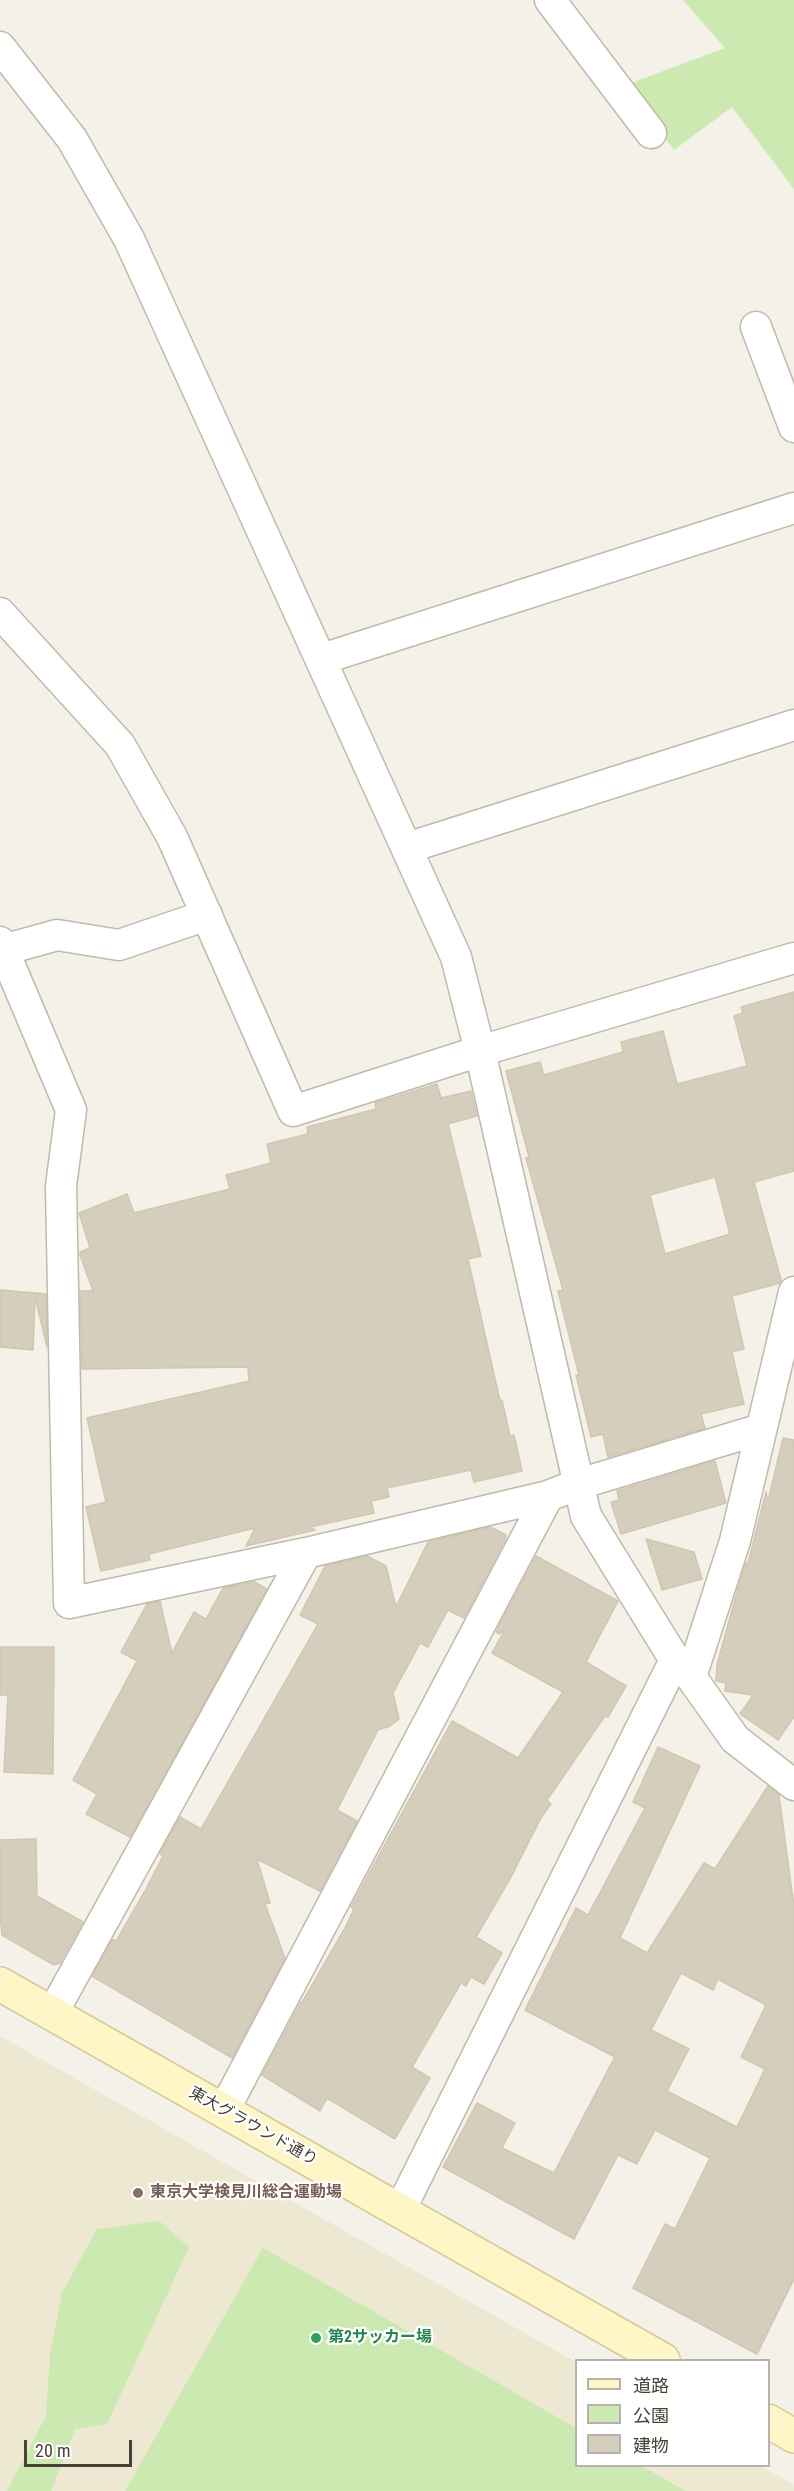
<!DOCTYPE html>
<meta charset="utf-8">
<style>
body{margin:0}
#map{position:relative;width:794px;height:2491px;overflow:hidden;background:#f4f1e8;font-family:"Roboto Condensed","Noto Sans JP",sans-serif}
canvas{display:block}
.legend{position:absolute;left:575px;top:2359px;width:195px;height:108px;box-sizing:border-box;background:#fff;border:2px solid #b6b3af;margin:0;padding:8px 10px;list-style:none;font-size:18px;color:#484236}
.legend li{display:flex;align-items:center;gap:12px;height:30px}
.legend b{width:30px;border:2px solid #b6b3af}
.scale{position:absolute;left:24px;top:2440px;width:108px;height:27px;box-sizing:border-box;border:3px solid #484236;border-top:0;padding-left:8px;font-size:18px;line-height:21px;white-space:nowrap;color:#484236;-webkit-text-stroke:4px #fff;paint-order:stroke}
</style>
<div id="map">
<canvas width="794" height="2491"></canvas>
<ul class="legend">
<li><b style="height:8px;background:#fff6c7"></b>道路</li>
<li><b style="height:16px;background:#cbe9b0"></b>公園</li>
<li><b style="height:16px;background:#d6cebd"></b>建物</li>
</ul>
<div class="scale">20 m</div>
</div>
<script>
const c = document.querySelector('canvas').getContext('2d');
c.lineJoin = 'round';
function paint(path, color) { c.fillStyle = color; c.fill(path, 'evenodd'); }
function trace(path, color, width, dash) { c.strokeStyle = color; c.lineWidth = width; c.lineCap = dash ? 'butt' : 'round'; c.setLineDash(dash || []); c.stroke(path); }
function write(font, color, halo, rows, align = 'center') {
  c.font = font + ' "Roboto Condensed","Noto Sans JP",sans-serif'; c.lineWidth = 4.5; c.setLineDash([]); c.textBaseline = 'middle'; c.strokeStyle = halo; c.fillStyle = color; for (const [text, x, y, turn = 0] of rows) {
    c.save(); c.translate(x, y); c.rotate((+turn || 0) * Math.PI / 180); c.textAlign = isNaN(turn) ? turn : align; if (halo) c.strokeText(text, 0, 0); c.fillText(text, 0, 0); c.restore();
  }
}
const education = new Path2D(`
 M 0,2036 L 576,2362 L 576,2466 L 760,2466 L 794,2485 L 794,2491 L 0,2491 Z`);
const green = new Path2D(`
 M 683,0 L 794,0 L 794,189 L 732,107 L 674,150 L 626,85 L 725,48 Z
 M 159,2221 L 189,2247 L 107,2424 L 75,2429 L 51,2491 L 7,2491 L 46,2416 L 50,2355 L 62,2293 L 97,2229 Z
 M 263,2248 L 576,2428 L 576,2466 L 641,2466 L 686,2491 L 125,2491 Z`);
const building = new Path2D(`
 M 794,992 L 794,1171 L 754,1182 L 781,1280 L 780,1283 L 732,1296 L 744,1349 L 732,1352 L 744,1404 L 701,1414 L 705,1428 L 608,1457 L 603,1434 L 591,1437 L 576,1375 L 579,1375 L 558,1291 L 563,1290 L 526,1158 L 529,1157 L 506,1071 L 540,1062 L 544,1075 L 623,1052 L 621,1042 L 663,1031 L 677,1084 L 747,1066 L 734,1016 L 743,1013 L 741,1007 ZM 715,1177 L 730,1234 L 665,1254 L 650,1195 Z
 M 437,1084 L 441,1098 L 471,1091 L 477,1116 L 448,1124 L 481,1256 L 468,1259 L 500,1401 L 502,1400 L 510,1436 L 514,1435 L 522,1471 L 474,1482 L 471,1470 L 387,1488 L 389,1497 L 371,1501 L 374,1513 L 310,1527 L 315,1530 L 246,1546 L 255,1528 L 149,1554 L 150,1560 L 101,1571 L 86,1507 L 106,1502 L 87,1418 L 249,1381 L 248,1367 L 82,1369 L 80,1291 L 93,1291 L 80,1255 L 80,1252 L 90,1248 L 79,1213 L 127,1194 L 134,1213 L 230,1189 L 226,1175 L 271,1163 L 267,1144 L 308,1134 L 307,1127 L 376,1109 L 375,1103 Z
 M 0,1290 L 46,1294 L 47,1347 L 35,1297 L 33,1350 L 0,1347 Z
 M 783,1438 L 794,1440 L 794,1717 L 778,1740 L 740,1714 L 753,1695 L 725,1691 L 726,1683 L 716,1681 L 717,1665 L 738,1588 L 746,1563 L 747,1567 L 766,1492 L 768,1501 Z
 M 715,1461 L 726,1503 L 621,1534 L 611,1502 L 619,1500 L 617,1491 Z
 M 490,1527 L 506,1535 L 505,1540 L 464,1618 L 448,1610 L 428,1647 L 420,1643 L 393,1693 L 399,1719 L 390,1726 L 378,1730 L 337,1810 L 357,1821 L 320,1891 L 257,1859 L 270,1903 L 265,1904 L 285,1958 L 232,2058 L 92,1976 L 113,1939 L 116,1941 L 146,1889 L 163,1856 L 160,1854 L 180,1817 L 201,1829 L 318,1624 L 300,1615 L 325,1566 L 367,1556 L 386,1566 L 396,1607 L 428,1542 Z
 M 646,1539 L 694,1552 L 702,1579 L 662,1590 Z
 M 536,1556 L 618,1601 L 586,1662 L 626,1686 L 608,1717 L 605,1716 L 547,1800 L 551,1804 L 542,1816 L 511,1877 L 476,1937 L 502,1953 L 484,1984 L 471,1977 L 466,1986 L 461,1983 L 412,2067 L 430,2078 L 395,2139 L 327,2098 L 320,2111 L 262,2075 L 301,2002 L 301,2004 L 346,1926 L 354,1909 L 351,1907 L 452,1721 L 518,1758 L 563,1692 L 492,1653 L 505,1629 L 499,1634 L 496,1632 Z
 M 254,1582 L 267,1589 L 130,1837 L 86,1814 L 97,1794 L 73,1780 L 137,1661 L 121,1652 L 147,1604 L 160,1601 L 172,1653 L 194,1612 L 206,1619 L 223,1588 Z
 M 0,1647 L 54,1647 L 53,1774 L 4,1772 L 8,1695 L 0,1695 Z
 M 658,1747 L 700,1766 L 620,1938 L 647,1953 L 704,1863 L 715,1869 L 768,1786 L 779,1795 L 794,1907 L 794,2279 L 757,2354 L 633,2288 L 665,2224 L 675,2229 L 710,2158 L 655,2130 L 637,2164 L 618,2155 L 574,2239 L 443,2167 L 477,2103 L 515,2123 L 502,2148 L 554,2173 L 610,2066 L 615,2057 L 525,2010 L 576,1908 L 588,1915 L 645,1808 L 633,1802 ZM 681,1973 L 713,1990 L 718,1979 L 766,2005 L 741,2057 L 765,2069 L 737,2127 L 667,2091 L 689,2049 L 651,2030 Z
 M 36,1839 L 37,1896 L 83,1922 L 60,1963 L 54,1965 L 2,1935 L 0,1913 L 0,1840 Z`);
const street = new Path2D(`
 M 550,0 L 651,133
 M 0,47 L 72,139 L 129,239 L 456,957 L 480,1051 L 586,1516 L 675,1660 L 691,1677 L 735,1739 L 794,1785
 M 756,327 L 794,427
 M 0,613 L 120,745 L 172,837 L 293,1111 L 480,1051 L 794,958
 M 322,659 L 794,508
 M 407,848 L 794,725
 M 0,942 L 71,1110 L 61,1186 L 69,1603 L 306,1553 L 548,1496 L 579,1484 L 761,1429
 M 3,950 L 57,935 L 119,945 L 207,915
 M 691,1677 L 735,1541 L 794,1292
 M 52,2014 L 306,1553
 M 224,2110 L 548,1496
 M 400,2210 L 675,1660`);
const secondary = new Path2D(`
 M 0,1984 L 663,2360
 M 768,2421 L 794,2436`);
const markers = [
 [138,2193,6,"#8d6e63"],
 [316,2338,6,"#2e9e5b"]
];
const streetNames = [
 ["東大グラウンド通り",253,2127,29]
];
const educationNames = [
 ["東京大学検見川総合運動場",150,2193]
];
const leisureNames = [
 ["第2サッカー場",328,2338]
];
paint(education, '#ede8d1');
paint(green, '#cbe9b0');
paint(building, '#d6cebd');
trace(building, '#d1c7b0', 1.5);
trace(street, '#c0baaa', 33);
trace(secondary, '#d5c997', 36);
trace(street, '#fff', 30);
trace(secondary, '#fff6c7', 33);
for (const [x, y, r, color] of markers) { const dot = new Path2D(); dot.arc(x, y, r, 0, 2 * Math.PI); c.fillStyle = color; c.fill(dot); trace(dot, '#fff', 2); }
write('16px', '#484236', '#fff', streetNames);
write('bold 16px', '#785e54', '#fff', educationNames, 'left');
write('bold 16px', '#27864d', '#fff', leisureNames, 'left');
</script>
